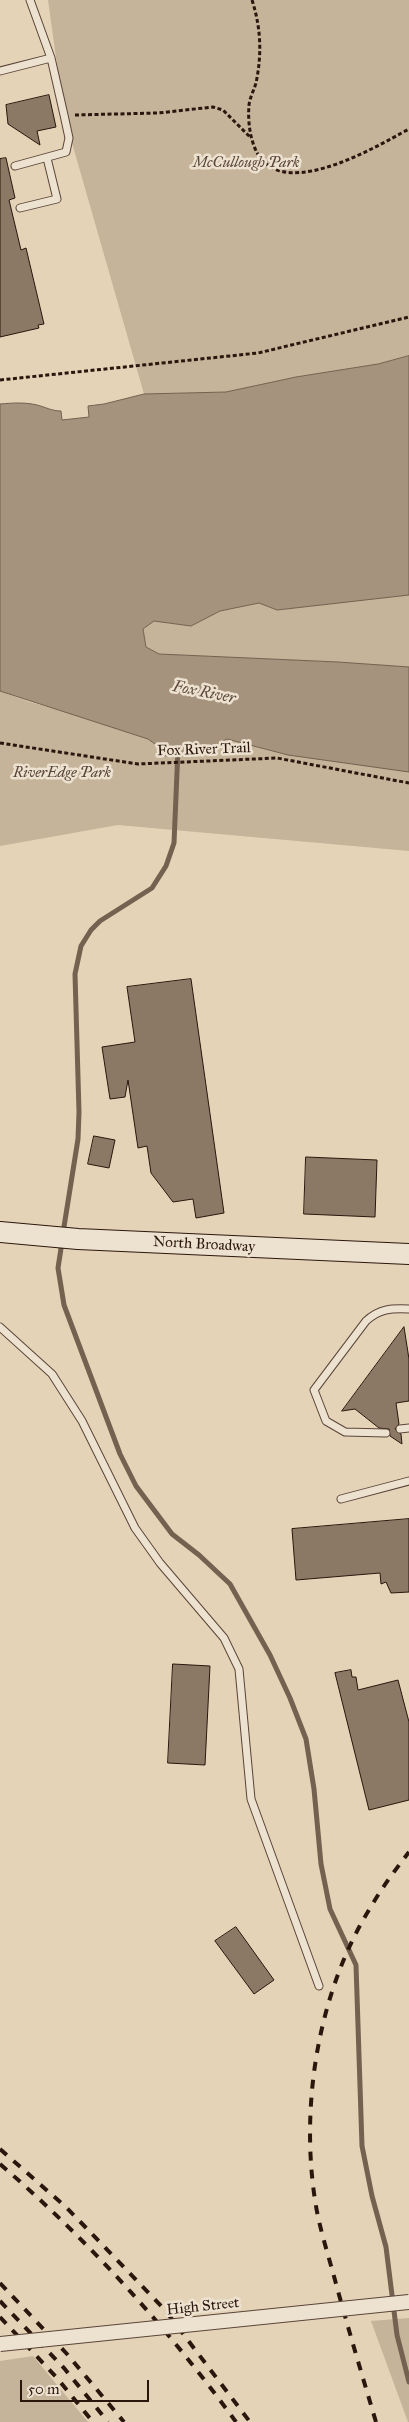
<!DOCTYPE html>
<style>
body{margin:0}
#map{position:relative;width:409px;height:2422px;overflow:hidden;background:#e4d3b7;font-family:"IM FELL Great Primer",serif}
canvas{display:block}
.scale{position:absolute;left:20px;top:2380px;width:129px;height:22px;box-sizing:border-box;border:2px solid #2b160d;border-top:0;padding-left:6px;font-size:15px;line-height:18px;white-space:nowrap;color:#2b160d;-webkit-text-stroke:4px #ede2d0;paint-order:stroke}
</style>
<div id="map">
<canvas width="409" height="2422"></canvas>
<div class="scale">50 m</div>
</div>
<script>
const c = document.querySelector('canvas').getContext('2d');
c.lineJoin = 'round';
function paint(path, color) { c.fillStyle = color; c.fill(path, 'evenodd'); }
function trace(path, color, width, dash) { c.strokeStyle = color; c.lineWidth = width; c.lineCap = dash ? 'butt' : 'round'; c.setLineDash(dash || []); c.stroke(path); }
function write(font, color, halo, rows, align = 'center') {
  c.font = font + ' "IM FELL Great Primer",serif'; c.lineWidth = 5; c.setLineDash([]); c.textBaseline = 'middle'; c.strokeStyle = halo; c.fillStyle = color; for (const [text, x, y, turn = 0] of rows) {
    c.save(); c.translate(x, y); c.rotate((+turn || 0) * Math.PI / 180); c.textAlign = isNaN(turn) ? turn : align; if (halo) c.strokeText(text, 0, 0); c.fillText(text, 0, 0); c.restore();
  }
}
const green = new Path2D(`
 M 48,0 L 409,0 L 409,356 L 378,364 L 296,377 L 226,392 L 144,394 L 64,115 Z
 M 409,595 L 409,667 L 338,662 L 159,654 L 146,647 L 143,629 L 154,621 L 191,626 L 220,611 L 259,603 L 277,610 Z
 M 0,691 L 30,702 L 94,720 L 148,739 L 158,746 L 210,748 L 227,739 L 288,755 L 409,770 L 409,851 L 118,825 L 0,846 Z
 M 409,2318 L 409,2422 L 408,2422 L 371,2321 Z
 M 33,2356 L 88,2422 L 0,2422 L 0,2361 Z`);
const water = new Path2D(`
 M 409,356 L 409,595 L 277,610 L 259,603 L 220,611 L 191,626 L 154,621 L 143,629 L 146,647 L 159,654 L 338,662 L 409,667 L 409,772 L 288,755 L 227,739 L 210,748 L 203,755 L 163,756 L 158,746 L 148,739 L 0,691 L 0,404 C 12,403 25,402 37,405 C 45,407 52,411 61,411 L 62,420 L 89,417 L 88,406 L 104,404 L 144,394 L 226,392 L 296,377 L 378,364 Z`);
const stream = new Path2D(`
 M 63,1233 L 78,1139 L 79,1112 L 75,974 L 81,946 L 91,930 L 100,921 L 152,888 L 166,866 L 174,843 L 178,749
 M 62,1242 L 58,1268 L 64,1305 L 120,1454 L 136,1486 L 172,1534 L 199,1555 L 230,1584 L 270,1655 L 290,1698 L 306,1739 L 314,1789 L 321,1864 L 330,1909 L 356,1965 L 362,2146 L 372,2196 L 386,2247 L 397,2335 L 409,2382`);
const building = new Path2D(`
 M 49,95 L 56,127 L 37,131 L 40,145 L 8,124 L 6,105 Z
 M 6,158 L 15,198 L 9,200 L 21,250 L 26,248 L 44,324 L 38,325 L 39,328 L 0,337 L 0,159 Z
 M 191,979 L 224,1213 L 196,1218 L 193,1199 L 173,1202 L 151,1173 L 147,1146 L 138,1148 L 128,1080 L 125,1097 L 110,1099 L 102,1047 L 135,1042 L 127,987 Z
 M 94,1136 L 115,1140 L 109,1168 L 88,1164 Z
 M 306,1157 L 377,1160 L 375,1217 L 304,1214 Z
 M 404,1327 L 409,1359 L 409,1401 L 396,1403 L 399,1424 L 395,1429 L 401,1434 L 402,1444 L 390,1436 L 389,1429 L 379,1428 L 355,1409 L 342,1411 Z
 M 409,1519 L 409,1592 L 391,1593 L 386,1582 L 381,1584 L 380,1573 L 296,1580 L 292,1529 Z
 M 173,1664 L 210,1666 L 205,1765 L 168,1763 Z
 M 351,1670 L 352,1677 L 356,1677 L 358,1690 L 398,1680 L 409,1722 L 409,1800 L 369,1810 L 335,1673 Z
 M 236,1927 L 274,1980 L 254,1994 L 215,1941 Z`);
const path = new Path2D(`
 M 252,0 C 261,28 262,54 256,83 C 254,90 250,97 249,105 C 248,117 249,131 253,143 C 273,208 372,149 409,129
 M 75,115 L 158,113 L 213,107 L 223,110 L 251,138
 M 0,380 L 258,353 L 409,317
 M 0,743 L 138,764 L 277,758 L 409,783`);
const service = new Path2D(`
 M 0,71 L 51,58
 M 15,166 L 66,152 L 69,138 L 64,115 L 51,58 L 30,0
 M 20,208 L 57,199 L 47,158
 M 0,1327 L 52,1374 L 82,1421 L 135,1528 L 160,1563 L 224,1638 L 239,1669 L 251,1799 L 319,1986
 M 400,1429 L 409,1428
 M 386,1433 L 345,1432 L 326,1421 L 314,1390 L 366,1321 C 379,1309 391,1308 409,1309
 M 341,1499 L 409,1481`);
const secondary = new Path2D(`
 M 0,1232 L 78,1239 L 409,1254`);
const rail = new Path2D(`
 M 0,2149 L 67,2208 L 165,2310 L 250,2422
 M 0,2164 C 89,2241 167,2327 236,2422
 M 0,2283 L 67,2354 L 124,2422
 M 0,2301 L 64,2368 L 108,2422
 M 0,2317 L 57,2378 L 93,2422
 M 376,2422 C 362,2375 348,2328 335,2280 C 328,2254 319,2227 315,2200 C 300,2102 319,1989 372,1905 C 383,1886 396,1869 409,1852`);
const minorBridge = new Path2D(`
 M 0,2344 L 409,2302`);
const parkNames = [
 ["McCullough Park",246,163],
 ["RiverEdge Park",62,773]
];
const streetNames = [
 ["Fox River Trail",204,750,-2],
 ["North Broadway",204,1245,3],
 ["High Street",203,2307,-6]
];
const waterNames = [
 ["Fox River",204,693,11]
];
paint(green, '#c5b39a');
paint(water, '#a5937d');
trace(water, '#746150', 1);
trace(stream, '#746150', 5);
paint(building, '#8b7865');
trace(building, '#2b160d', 1);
trace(service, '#594538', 9);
trace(secondary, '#2b160d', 22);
trace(path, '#2b160d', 3, [4, 2.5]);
trace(service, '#ede2d0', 7);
trace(secondary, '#ede2d0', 20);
trace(rail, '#2b160d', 4, [9, 9]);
trace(minorBridge, '#594538', 16, []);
trace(minorBridge, '#ede2d0', 14);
write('italic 15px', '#594537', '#ede2d0', parkNames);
write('15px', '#2b160d', '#ede2d0', streetNames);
write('italic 16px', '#5c483a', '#ede2d0', waterNames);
</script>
